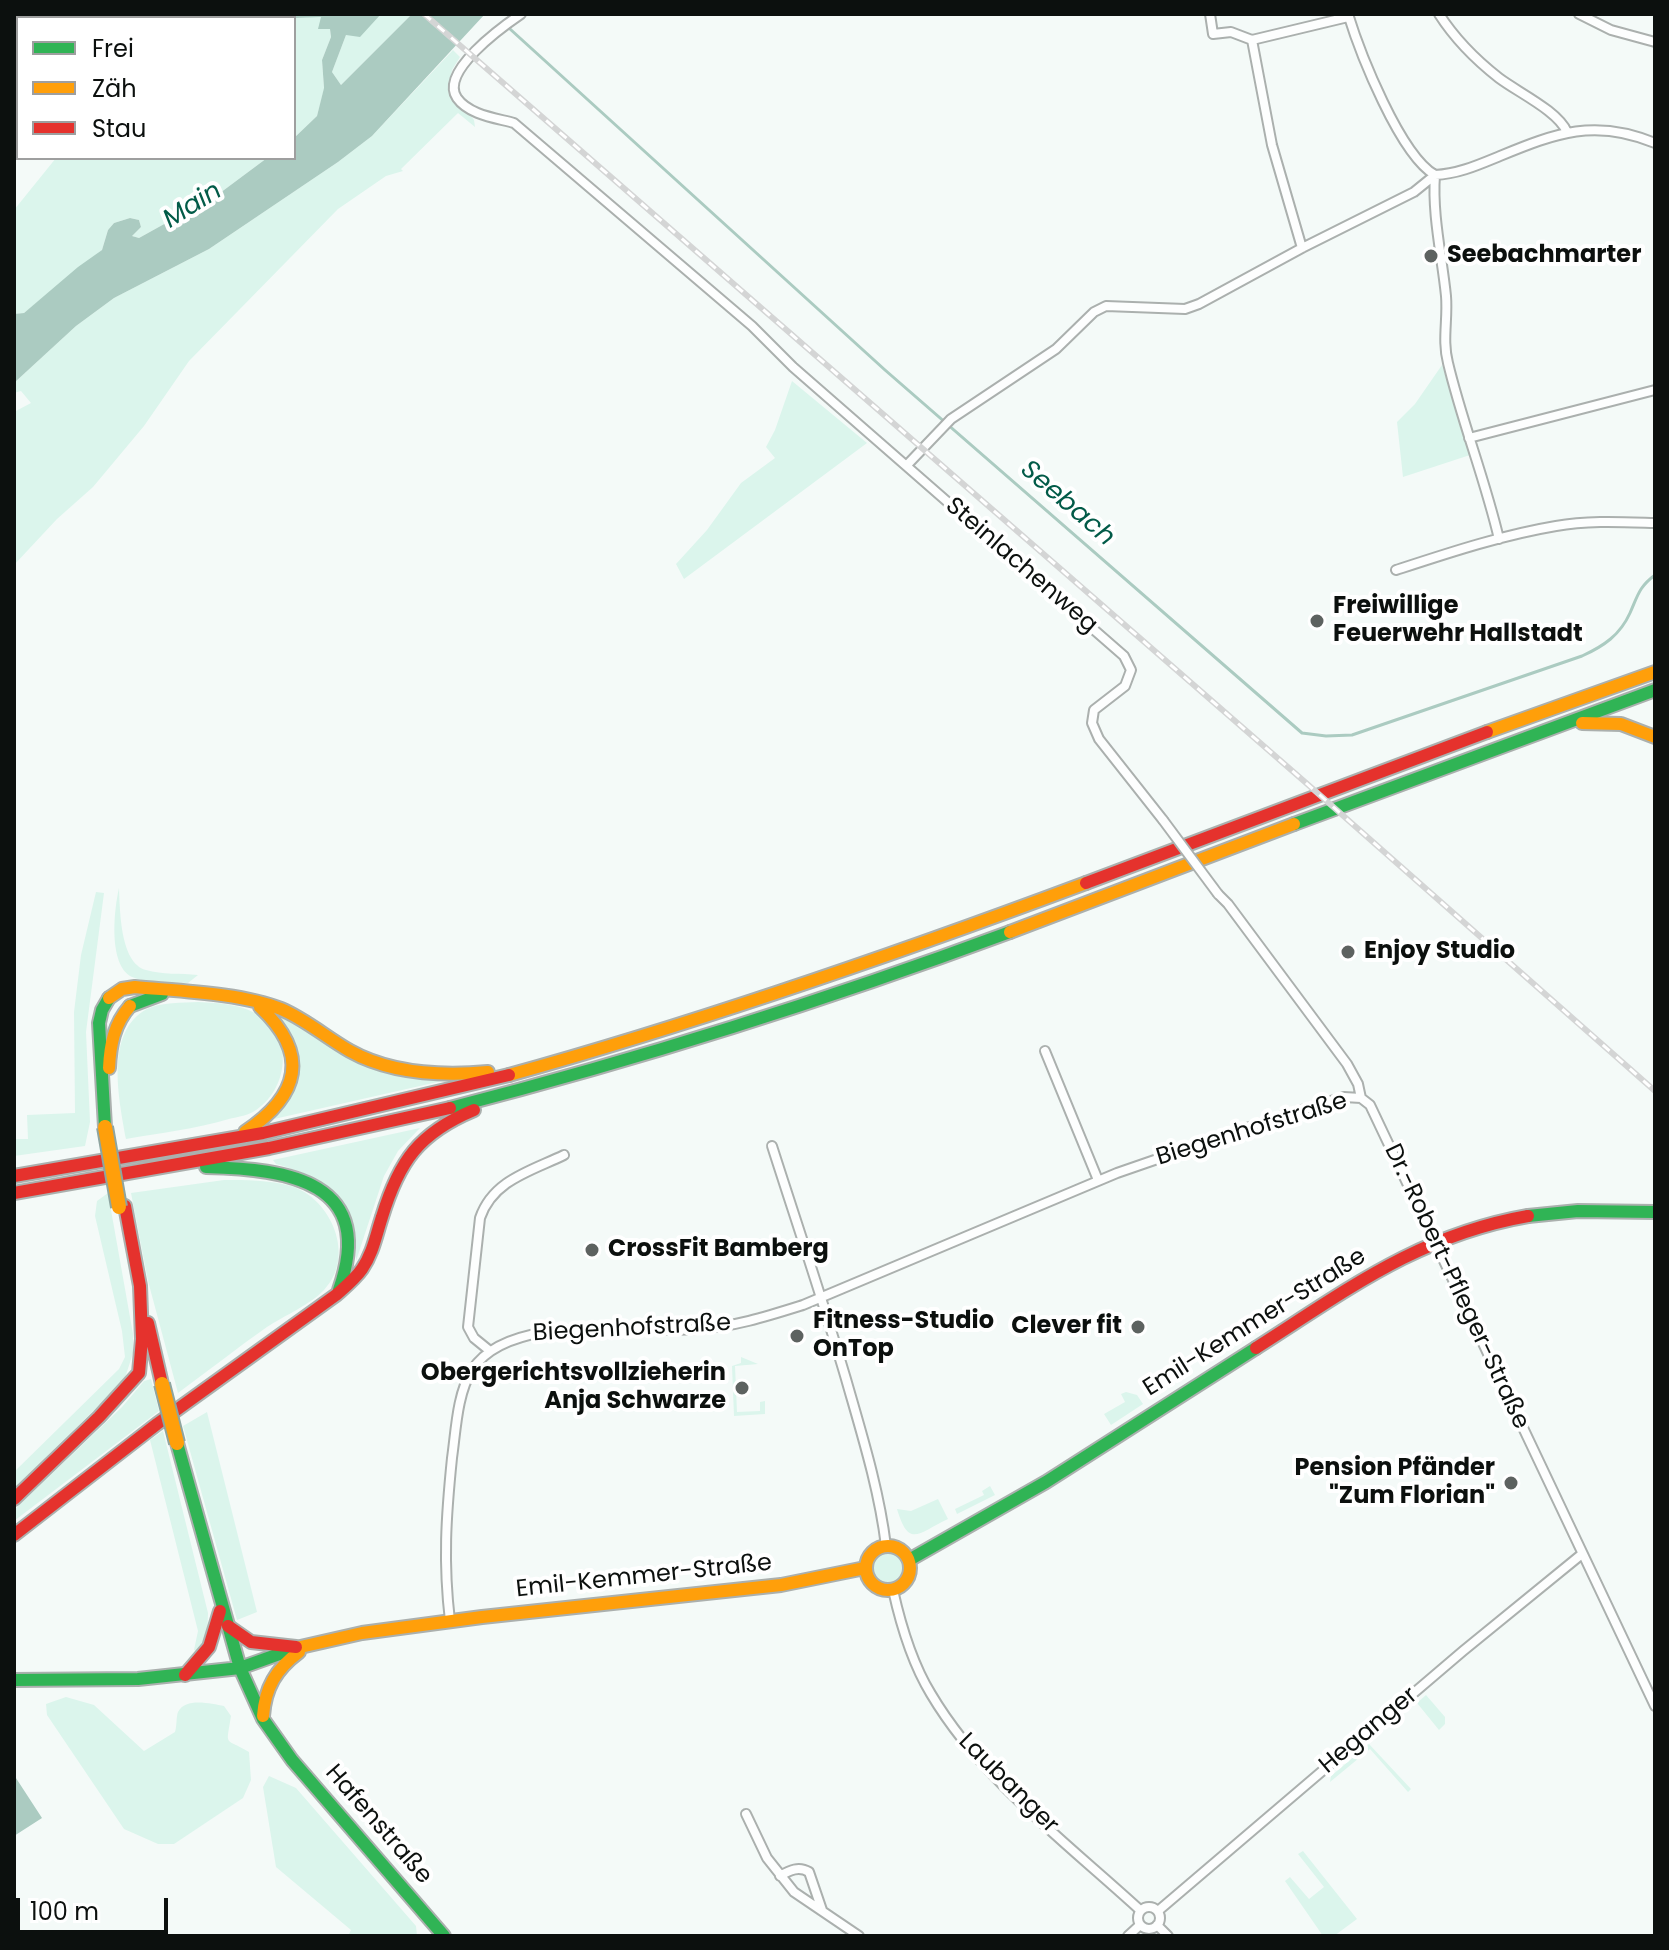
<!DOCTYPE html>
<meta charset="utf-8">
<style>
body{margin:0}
#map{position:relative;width:1669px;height:1950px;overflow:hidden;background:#f4faf8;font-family:Poppins,sans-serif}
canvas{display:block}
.frame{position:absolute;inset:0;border:16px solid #0c100e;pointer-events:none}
.legend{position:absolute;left:16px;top:16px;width:280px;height:144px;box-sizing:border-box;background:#fff;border:2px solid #9e9f9f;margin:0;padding:10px 14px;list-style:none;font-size:24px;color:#0c100e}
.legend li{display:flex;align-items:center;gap:16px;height:40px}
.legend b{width:40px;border:2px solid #9e9f9f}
.scale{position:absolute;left:16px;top:1898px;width:152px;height:36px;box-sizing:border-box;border:4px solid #0c100e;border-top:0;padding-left:10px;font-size:24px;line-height:28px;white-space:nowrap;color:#0c100e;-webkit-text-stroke:6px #fff;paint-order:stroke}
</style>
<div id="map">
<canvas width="1669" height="1950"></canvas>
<div class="frame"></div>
<ul class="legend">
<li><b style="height:10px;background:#30b455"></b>Frei</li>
<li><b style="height:10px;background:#ff9f0a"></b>Zäh</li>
<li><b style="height:10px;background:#e5322d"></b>Stau</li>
</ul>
<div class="scale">100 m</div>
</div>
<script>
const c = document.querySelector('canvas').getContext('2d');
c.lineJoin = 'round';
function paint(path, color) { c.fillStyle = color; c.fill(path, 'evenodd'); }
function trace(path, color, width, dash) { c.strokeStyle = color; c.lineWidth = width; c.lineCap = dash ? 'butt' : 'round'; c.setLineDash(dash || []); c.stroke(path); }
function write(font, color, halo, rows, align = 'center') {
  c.font = font + ' Poppins,sans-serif'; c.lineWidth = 8; c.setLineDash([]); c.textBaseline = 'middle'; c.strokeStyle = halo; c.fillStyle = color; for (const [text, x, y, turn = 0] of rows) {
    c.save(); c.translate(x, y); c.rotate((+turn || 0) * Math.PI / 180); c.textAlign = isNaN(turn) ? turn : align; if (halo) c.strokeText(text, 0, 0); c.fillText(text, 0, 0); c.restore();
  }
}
const green = new Path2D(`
 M 162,14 L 294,14 L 296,18 L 322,16 L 330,29 L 331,37 L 322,60 L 324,89 L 317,116 L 294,138 L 294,18 L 159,18 Z
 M 381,14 L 412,14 L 341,85 L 332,72 L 346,35 Z
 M 453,50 L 460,57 L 452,70 L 450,88 L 474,120 L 475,127 L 458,113 L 401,169 L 403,171 L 386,176 L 338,209 L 189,361 L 144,426 L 93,487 L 57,519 L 14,565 L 14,412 L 31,403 L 21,391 L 14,393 L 14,383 L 76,326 L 114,298 L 209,249 L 338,162 L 372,136 Z
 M 56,158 L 267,158 L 220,193 L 139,238 L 132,236 L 141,227 L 139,220 L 130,218 L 114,223 L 108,230 L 102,250 L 24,313 L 14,314 L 14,210 Z
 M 1442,365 L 1470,455 L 1403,477 L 1397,422 L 1415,404 Z
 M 792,381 L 867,443 L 684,579 L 676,564 L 707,530 L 741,483 L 775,458 L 766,447 L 775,430 Z
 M 119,888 C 120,910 120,963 146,970 C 162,975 181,973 198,975 L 188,983 C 171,982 148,984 132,977 C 108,965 114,910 119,888 Z
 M 96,892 L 104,893 L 86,1032 L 90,1122 L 85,1146 L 14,1156 L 14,1139 L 28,1139 L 27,1115 L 75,1113 L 74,1012 L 81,955 Z
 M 198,1002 C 220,1003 244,1004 263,1018 C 295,1042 286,1093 253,1112 C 246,1116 236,1117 229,1119 C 195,1129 160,1133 126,1139 C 119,1099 104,1032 147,1009 C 161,1002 183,1003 198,1002 Z
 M 280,1016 L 349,1057 L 384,1072 L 442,1081 L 274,1119 L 295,1083 Z
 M 420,1128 L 398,1151 L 384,1176 L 356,1261 C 359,1199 332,1180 276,1164 L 273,1160 Z
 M 224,1180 C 246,1180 269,1180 291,1186 C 332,1199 356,1257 324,1290 C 311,1304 284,1316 267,1327 C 237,1348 208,1371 178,1393 L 148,1281 L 131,1193 Z
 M 108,1193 L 133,1334 L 133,1353 L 124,1381 L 14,1488 L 14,1472 L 119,1369 L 125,1357 L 122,1331 L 95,1216 L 97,1201 Z
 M 741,1357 L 758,1364 L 735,1366 L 737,1412 L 760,1411 L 760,1402 L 765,1401 L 765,1414 L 734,1416 L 732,1366 L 741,1363 Z
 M 151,1379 L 159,1411 L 14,1521 L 14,1510 L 122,1407 L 144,1381 Z
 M 1126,1392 L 1137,1395 L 1143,1404 L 1111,1425 L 1104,1414 L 1125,1402 L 1121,1394 Z
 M 207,1412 L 257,1612 L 237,1620 L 183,1426 Z
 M 163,1431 L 208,1613 L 207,1641 L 199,1653 L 194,1650 L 198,1631 L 150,1440 Z
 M 990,1486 L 995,1495 L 957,1514 L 955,1509 L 984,1495 L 982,1491 Z
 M 938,1499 L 948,1519 C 918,1533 909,1549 897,1509 L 911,1511 Z
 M872 1568a15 15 0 1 1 30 0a15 15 0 1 1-30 0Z
 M 1426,1695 L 1445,1717 L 1445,1724 L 1439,1730 L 1417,1703 Z
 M 66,1697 L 94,1705 L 144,1751 L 175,1732 C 177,1726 176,1717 178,1712 C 186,1697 211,1704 224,1706 L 231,1716 C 226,1748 224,1737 249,1752 L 251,1780 L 243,1798 L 174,1844 L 158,1844 L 124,1829 L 47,1715 L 46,1704 Z
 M 1369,1744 L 1411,1789 L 1408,1792 L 1370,1749 L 1330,1782 L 1331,1776 Z
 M 269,1776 L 296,1788 L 416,1926 L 417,1936 L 348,1936 L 351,1930 L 276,1867 L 263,1787 Z
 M 1303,1851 L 1357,1919 L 1334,1936 L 1323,1936 L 1285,1881 L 1290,1877 L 1309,1899 L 1324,1887 L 1298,1854 Z`);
const water = new Path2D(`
 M 14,14 L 106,14 L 103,18 L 18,18 L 18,143 L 14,147 Z
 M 294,14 L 381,14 L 360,37 L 346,35 L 332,72 L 341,85 L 412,14 L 485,14 L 372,136 L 338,162 L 209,249 L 114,298 L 76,326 L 14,383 L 14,314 L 24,313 L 78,267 L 102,250 L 108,230 L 114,223 L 130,218 L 139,220 L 141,227 L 132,236 L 139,238 L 220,193 L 267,158 L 294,158 L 294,138 L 317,116 L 324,88 L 322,60 L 331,37 L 330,29 L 318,29 L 321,17 L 296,18 Z
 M 14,1775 L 42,1818 L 14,1836 Z`);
const stream = new Path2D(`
 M 510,29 L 885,370 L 1302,733 L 1326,736 L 1352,735 L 1582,656 C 1604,646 1620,635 1630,613 C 1638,595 1639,587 1655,575`);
const street = new Path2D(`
 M 521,14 C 502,27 439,72 457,98 C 469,115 496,118 514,123 L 752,326 L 793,367 L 1124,656 L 1131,670 L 1125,686 L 1094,710 L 1092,723 L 1099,739 L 1163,820
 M 1210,14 L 1213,34 L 1231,32 L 1252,40 L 1348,17
 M 1348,14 C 1360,53 1400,155 1435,175 C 1458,174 1478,165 1500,156 C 1556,133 1595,118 1655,143
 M 1439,14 C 1455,39 1476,60 1499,78 C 1519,93 1558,111 1567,132
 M 1579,14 L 1611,30 L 1655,42
 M 1252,40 L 1272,145 L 1302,248
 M 1435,175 C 1432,215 1442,256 1446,296 C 1448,319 1442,340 1448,363 C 1462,422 1485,479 1499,539
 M 1469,438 L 1655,390
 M 907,465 L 951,419 L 1056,349 L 1094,312 L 1106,306 L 1185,309 L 1199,304 L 1302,248 L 1414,192 L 1435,175
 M 1396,570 C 1448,553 1502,535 1556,526 C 1588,520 1623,522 1655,523
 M 1218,894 L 1228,904 L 1347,1064 L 1358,1084 L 1361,1098 L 1370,1105 L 1655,1706
 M 1045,1051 L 1098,1180
 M 772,1146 C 797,1224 823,1301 846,1379 C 862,1435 879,1489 886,1546
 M 490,1351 L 474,1338 L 468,1327 L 480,1218 C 493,1180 531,1171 564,1155
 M 893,1590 C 901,1626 912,1663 931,1694 C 982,1780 1067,1843 1140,1910
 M 450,1621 C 443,1562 446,1517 452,1458 C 456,1430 457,1394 472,1370 C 510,1311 635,1334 697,1329 C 734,1327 768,1316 803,1305 L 1117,1173 L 1276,1118 L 1344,1097 L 1361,1098
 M 746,1814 L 767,1858 L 794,1892 L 859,1936
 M 780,1876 C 790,1870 799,1866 809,1872 L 822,1910
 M1138 1918a11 11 0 1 1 22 0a11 11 0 1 1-22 0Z
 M 1158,1911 L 1463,1651 L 1582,1554
 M 1157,1925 L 1168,1936
 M 1128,1936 L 1140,1925`);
const fast = new Path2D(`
 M 1294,824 L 1655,690
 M 130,1006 L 162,994
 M 450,1108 C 640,1059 827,1000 1010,932
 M 105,1127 L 99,1023 L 102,1010 L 109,998
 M 206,1167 C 288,1169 377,1181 339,1290
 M 1528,1216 L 1578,1211 L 1655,1212
 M 909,1560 L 1046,1482 L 1256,1348
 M 296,1648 L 240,1668 L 263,1719 L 292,1760 L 444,1936
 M 14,1680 L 138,1679 L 240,1668 L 177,1443`);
const slow = new Path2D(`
 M 1582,723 L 1621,724 L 1655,737
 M 1487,732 L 1655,672
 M 1010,932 L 1294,824
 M 109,998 L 122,989 L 135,987 C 178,991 242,993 281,1009 C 305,1019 327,1038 350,1051 C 391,1074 443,1076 488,1072
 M 109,1068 C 110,1045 114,1024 130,1006
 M 509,1075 C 704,1021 896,954 1086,883
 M 245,1132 C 300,1095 310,1054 260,1007
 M866 1568a22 22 0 1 1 44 0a22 22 0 1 1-44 0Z
 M 296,1648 L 362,1633 L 482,1617 L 781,1585 L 865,1568
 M 263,1716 C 265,1688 276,1669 299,1652`);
const jam = new Path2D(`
 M 1086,883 L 1487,732
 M 14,1176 L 263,1133 L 509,1075
 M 14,1193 L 269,1148 L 450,1108
 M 148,1323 L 162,1384
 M 1256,1348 C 1347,1290 1419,1235 1528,1216
 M 14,1499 L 99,1417 L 139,1373 L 142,1339 L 140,1286 L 125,1206
 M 14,1535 L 157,1424 L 336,1295 C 345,1287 355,1279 362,1269 C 373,1253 376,1235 382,1217 C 399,1161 419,1133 474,1110
 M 228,1626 L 251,1642 L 296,1647
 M 185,1675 L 209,1647 L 220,1611`);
const rail = new Path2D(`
 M 424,14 L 1305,782 L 1655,1091`);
const streetBridge = new Path2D(`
 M 1163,820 L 1218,894`);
const slowBridge = new Path2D(`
 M 105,1127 L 119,1207
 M 162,1384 L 177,1443`);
const markers = [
 [1431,256,8,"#5d6260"],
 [1317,621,8,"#5d6260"],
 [1348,952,8,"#5d6260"],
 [592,1250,8,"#5d6260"],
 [1138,1327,8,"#5d6260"],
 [797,1336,8,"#5d6260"],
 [742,1388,8,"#5d6260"],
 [1511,1483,8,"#5d6260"]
];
const poiNames = [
 ["Seebachmarter",1447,256],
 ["Freiwillige",1333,607],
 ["Feuerwehr Hallstadt",1333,635],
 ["Enjoy Studio",1364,952],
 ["CrossFit Bamberg",608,1250],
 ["Fitness-Studio",813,1322],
 ["OnTop",813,1350],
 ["Clever fit",1122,1327,"right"],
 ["Obergerichtsvollzieherin",726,1374,"right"],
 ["Anja Schwarze",726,1402,"right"],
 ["Pension Pfänder",1495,1469,"right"],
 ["\"Zum Florian\"",1495,1497,"right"]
];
const streetNames = [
 ["Steinlachenweg",1021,566,41],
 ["Biegenhofstraße",1252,1130,-17],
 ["Dr.-Robert-Pfleger-Straße",1456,1287,65],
 ["Emil-Kemmer-Straße",1255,1323,-32],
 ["Biegenhofstraße",632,1329,-3],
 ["Emil-Kemmer-Straße",644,1577,-6],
 ["Heganger",1369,1731,-40],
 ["Laubanger",1008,1784,45],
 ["Hafenstraße",378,1825,49]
];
const waterNames = [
 ["Main",193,206,-32],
 ["Seebach",1067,504,41]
];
paint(green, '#dbf5ec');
paint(water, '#abcbc1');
trace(stream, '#abcbc1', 3);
trace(street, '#abb0ae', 12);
trace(fast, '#abb0ae', 16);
trace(slow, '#abb0ae', 16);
trace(jam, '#abb0ae', 16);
trace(street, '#fdfefe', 8);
trace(fast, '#30b455', 12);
trace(slow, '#ff9f0a', 12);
trace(jam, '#e5322d', 12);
trace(rail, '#d4d5d5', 6);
trace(rail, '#fff', 3, [9]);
trace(streetBridge, '#abb0ae', 12, []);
trace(slowBridge, '#8ea59f', 18, []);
trace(streetBridge, '#fdfefe', 8);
trace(slowBridge, '#ff9f0a', 14);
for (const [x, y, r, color] of markers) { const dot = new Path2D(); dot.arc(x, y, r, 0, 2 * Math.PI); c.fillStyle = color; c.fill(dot); trace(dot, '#fff', 3); }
write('bold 24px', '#0c100e', '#fff', poiNames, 'left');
write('24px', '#0c100e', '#fff', streetNames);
write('italic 26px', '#025b48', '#fff', waterNames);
</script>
